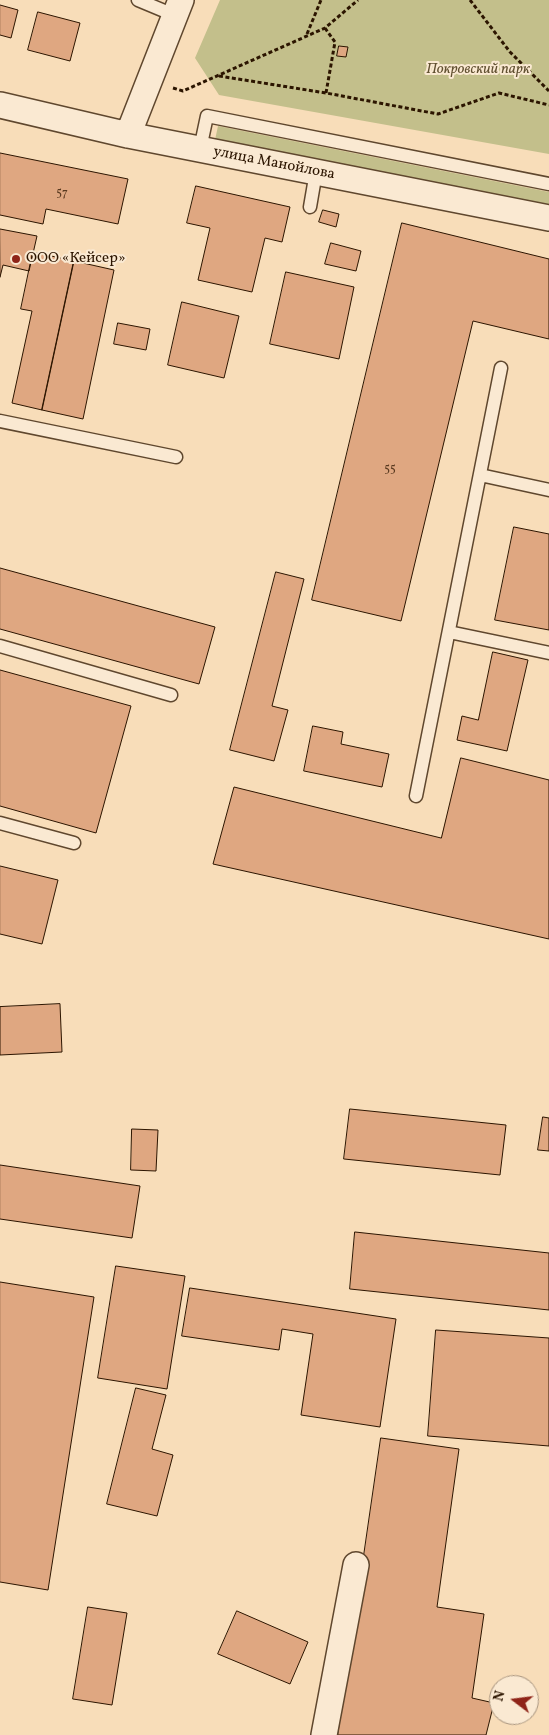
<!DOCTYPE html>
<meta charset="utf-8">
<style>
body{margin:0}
#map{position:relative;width:549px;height:1735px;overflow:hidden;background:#f8ddb9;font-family:Vollkorn,serif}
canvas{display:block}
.north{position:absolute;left:489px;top:1675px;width:50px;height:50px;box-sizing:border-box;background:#fae9d2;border:1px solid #a8947e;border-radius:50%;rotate:285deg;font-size:14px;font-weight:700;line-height:20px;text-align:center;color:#2c1500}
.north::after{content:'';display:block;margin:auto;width:18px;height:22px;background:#8f2418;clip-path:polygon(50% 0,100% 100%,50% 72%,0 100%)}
</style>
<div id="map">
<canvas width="549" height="1735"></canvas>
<div class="north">N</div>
</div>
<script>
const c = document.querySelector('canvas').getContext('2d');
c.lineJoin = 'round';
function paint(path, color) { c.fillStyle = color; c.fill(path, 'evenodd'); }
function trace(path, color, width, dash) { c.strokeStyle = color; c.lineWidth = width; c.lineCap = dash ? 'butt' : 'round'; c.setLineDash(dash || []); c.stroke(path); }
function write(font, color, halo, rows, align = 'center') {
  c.font = font + ' Vollkorn,serif'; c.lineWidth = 4; c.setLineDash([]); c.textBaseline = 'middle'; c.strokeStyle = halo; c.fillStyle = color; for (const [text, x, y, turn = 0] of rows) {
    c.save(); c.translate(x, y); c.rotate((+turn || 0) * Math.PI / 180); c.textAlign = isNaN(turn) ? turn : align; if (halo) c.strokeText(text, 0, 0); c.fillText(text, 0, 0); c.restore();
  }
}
const green = new Path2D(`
 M 220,0 L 549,0 L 549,154 L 219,95 L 195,58 Z
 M 218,126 L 549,192 L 549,206 L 215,140 Z`);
const building = new Path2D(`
 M 0,5 L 18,10 L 11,38 L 0,35 Z
 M 38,12 L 80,23 L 70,61 L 28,50 Z
 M 339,46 L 348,47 L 346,57 L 337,56 Z
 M 0,153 L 128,179 L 118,224 L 46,209 L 43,224 L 0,215 Z
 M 196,186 L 290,207 L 282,242 L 265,238 L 252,292 L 198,280 L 210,228 L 187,223 Z
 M 323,210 L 339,214 L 336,227 L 319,222 Z
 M 402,223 L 549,259 L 549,339 L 473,321 L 401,621 L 312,600 Z
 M 0,229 L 37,236 L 29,271 L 3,265 L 0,277 Z
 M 331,243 L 361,251 L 356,271 L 325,264 Z
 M 33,252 L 74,261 L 42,410 L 12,403 L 32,311 L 21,309 Z
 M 74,261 L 114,270 L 83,419 L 42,410 Z
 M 286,272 L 354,287 L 339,359 L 270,344 Z
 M 182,302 L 239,316 L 224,378 L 168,365 Z
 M 118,323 L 150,329 L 146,350 L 114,344 Z
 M 514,527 L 549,534 L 549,630 L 495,620 Z
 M 0,568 L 215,627 L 199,684 L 0,629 Z
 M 276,572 L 304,579 L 272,706 L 288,710 L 274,761 L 230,750 Z
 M 493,652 L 528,660 L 507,751 L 457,740 L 462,716 L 478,720 Z
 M 0,670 L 131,706 L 96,833 L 0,806 Z
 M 313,726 L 343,732 L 341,744 L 389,754 L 382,787 L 304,771 Z
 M 461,758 L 549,780 L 549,939 L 213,864 L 234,787 L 441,838 Z
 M 0,866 L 58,880 L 42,944 L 0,934 Z
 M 60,1004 L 62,1052 L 0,1055 L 0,1007 Z
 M 350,1109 L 506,1125 L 500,1175 L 344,1159 Z
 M 543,1117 L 549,1118 L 549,1151 L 538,1150 Z
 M 132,1129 L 158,1130 L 156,1171 L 131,1170 Z
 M 0,1165 L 140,1186 L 132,1238 L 0,1219 Z
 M 355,1232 L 549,1253 L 549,1310 L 350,1289 Z
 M 116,1266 L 185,1276 L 167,1389 L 98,1378 Z
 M 0,1282 L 94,1297 L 48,1590 L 0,1582 Z
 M 190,1288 L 396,1319 L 380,1427 L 301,1415 L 313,1334 L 282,1329 L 279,1350 L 182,1336 Z
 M 436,1330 L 549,1338 L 549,1446 L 428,1436 Z
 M 136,1388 L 166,1395 L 152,1449 L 173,1455 L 157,1516 L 107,1504 Z
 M 381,1438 L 459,1449 L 437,1607 L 484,1614 L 472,1698 L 494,1703 L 486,1735 L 338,1735 Z
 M 88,1607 L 127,1613 L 112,1705 L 73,1699 Z
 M 237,1611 L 308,1642 L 290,1684 L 218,1654 Z`);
const path = new Path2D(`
 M 470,0 L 510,52 L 549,91
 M 325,28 L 335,42 L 326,93
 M 307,34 L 321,0
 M 219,76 L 326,93 L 438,114 L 499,93 L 549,105
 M 173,88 L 183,91 L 325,28 L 358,0`);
const service = new Path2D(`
 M 138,0 L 174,15
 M 200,149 L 207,116 L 549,184
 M 310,207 L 316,172
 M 0,421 L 176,457
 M 480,475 L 549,490
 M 449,632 L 549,653
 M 0,646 L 171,695
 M 416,796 L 501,368
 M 0,823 L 74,843`);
const minor = new Path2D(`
 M 0,105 L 128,135 L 549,218
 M 128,135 L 181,0
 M 324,1735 L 356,1565`);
const markers = [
 [16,259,5,"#8f2418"]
];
const numberNames = [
 ["57",62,194],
 ["55",390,470]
];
const parkNames = [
 ["Покровский парк",478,70]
];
const streetNames = [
 ["улица Манойлова",274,164,11]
];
const poiNames = [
 ["ООО «Кейсер»",26,259]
];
paint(green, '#c3bf8b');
paint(building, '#dfa781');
trace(building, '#2c1500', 1);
trace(service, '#5f472e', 15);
trace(minor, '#5f472e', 28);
trace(path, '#2c1500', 3, [4, 2.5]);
trace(service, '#fae9d2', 12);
trace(minor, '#fae9d2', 25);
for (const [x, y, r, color] of markers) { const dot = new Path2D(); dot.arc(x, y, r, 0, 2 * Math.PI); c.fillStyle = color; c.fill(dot); trace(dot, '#fae9d2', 2); }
write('12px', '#593a20', null, numberNames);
write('italic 15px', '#615031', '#fae9d2', parkNames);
write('15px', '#2c1500', '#fae9d2', streetNames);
write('15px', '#2c1500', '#fae9d2', poiNames, 'left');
</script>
